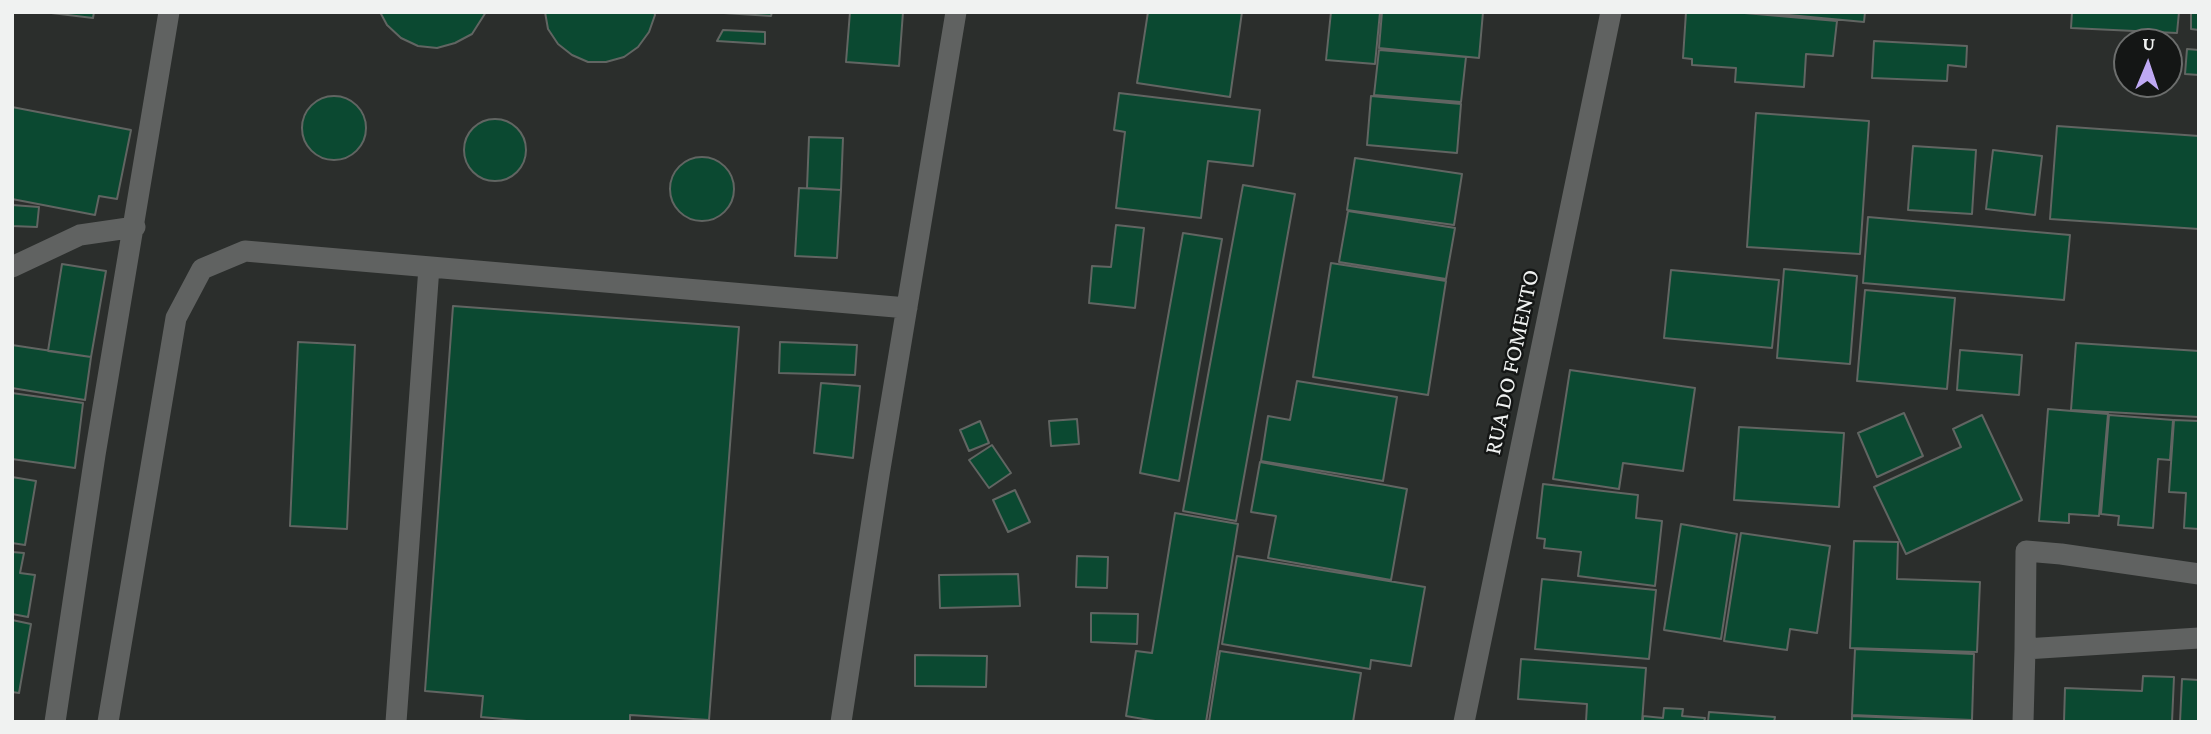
<!DOCTYPE html>
<style>
body{margin:0}
#map{position:relative;width:2211px;height:734px;overflow:hidden;background:#2b2e2c;font-family:"Crimson Pro",serif}
canvas{display:block}
.frame{position:absolute;inset:0;border:14px solid #f0f2f1;pointer-events:none}
.north{position:absolute;left:2113px;top:28px;width:70px;height:70px;box-sizing:border-box;background:#141615;border:2px solid #6c6e6d;border-radius:50%;rotate:2deg;font-size:19px;font-weight:700;line-height:28px;text-align:center;color:#f0f2f1}
.north::after{content:'';display:block;margin:auto;width:24px;height:32px;background:#bfa9f4;clip-path:polygon(50% 0,100% 100%,50% 72%,0 100%)}
</style>
<div id="map">
<canvas width="2211" height="734"></canvas>
<div class="frame"></div>
<div class="north">U</div>
</div>
<script>
const c = document.querySelector('canvas').getContext('2d');
c.lineJoin = 'round';
function paint(path, color) { c.fillStyle = color; c.fill(path, 'evenodd'); }
function trace(path, color, width, dash) { c.strokeStyle = color; c.lineWidth = width; c.lineCap = dash ? 'butt' : 'round'; c.setLineDash(dash || []); c.stroke(path); }
function write(font, color, halo, rows, align = 'center') {
  c.font = font + ' "Crimson Pro",serif'; c.lineWidth = 5; c.setLineDash([]); c.textBaseline = 'middle'; c.strokeStyle = halo; c.fillStyle = color; for (const [text, x, y, turn = 0] of rows) {
    c.save(); c.translate(x, y); c.rotate((+turn || 0) * Math.PI / 180); c.textAlign = isNaN(turn) ? turn : align; if (halo) c.strokeText(text, 0, 0); c.fillText(text, 0, 0); c.restore();
  }
}
const building = new Path2D(`
 M 43,12 L 94,12 L 93,18 Z
 M 380,12 L 486,12 L 472,34 L 455,43 L 437,48 L 418,46 L 401,38 L 387,25 Z
 M 545,12 L 654,12 L 655,15 L 649,32 L 638,47 L 624,57 L 606,62 L 588,62 L 572,55 L 558,44 L 548,29 Z
 M 724,12 L 772,12 L 771,16 L 724,13 Z
 M 850,12 L 903,12 L 899,66 L 846,62 Z
 M 1148,12 L 1242,12 L 1230,97 L 1137,83 Z
 M 1331,12 L 1380,12 L 1375,64 L 1326,60 Z
 M 1382,12 L 1483,12 L 1479,58 L 1379,48 Z
 M 1686,12 L 1733,12 L 1837,21 L 1833,56 L 1806,54 L 1804,87 L 1735,82 L 1736,68 L 1692,65 L 1692,59 L 1683,58 Z
 M 1757,12 L 1865,12 L 1864,22 Z
 M 2072,12 L 2179,12 L 2177,33 L 2071,28 Z
 M 2191,12 L 2199,12 L 2199,30 L 2191,29 Z
 M 723,30 L 765,32 L 765,44 L 717,41 Z
 M 1874,41 L 1967,46 L 1966,67 L 1948,65 L 1947,81 L 1872,78 Z
 M 2187,49 L 2199,50 L 2199,75 L 2185,74 Z
 M 1379,50 L 1466,57 L 1461,102 L 1374,95 Z
 M 1119,93 L 1260,110 L 1253,166 L 1208,161 L 1201,218 L 1116,208 L 1125,132 L 1114,130 Z
 M302 128a32 32 0 1 1 64 0a32 32 0 1 1-64 0Z
 M 1371,96 L 1461,104 L 1457,153 L 1367,145 Z
 M 12,107 L 131,130 L 117,199 L 99,196 L 95,215 L 12,199 Z
 M 1756,113 L 1869,121 L 1860,254 L 1747,247 Z
 M464 150a31 31 0 1 1 62 0a31 31 0 1 1-62 0Z
 M 2057,126 L 2199,136 L 2199,229 L 2050,219 Z
 M 809,137 L 843,138 L 841,190 L 807,188 Z
 M 1913,146 L 1976,150 L 1972,214 L 1908,210 Z
 M 1993,150 L 2042,156 L 2035,215 L 1986,209 Z
 M670 189a32 32 0 1 1 64 0a32 32 0 1 1-64 0Z
 M 1355,158 L 1462,174 L 1454,225 L 1347,210 Z
 M 1243,185 L 1295,194 L 1236,521 L 1183,511 Z
 M 799,188 L 841,190 L 837,258 L 795,256 Z
 M 12,205 L 39,207 L 37,227 L 12,226 Z
 M 1348,211 L 1455,228 L 1446,279 L 1339,262 Z
 M 1868,217 L 2070,235 L 2064,300 L 1863,283 Z
 M 1116,225 L 1144,228 L 1135,308 L 1089,303 L 1092,266 L 1111,267 Z
 M 1183,233 L 1222,239 L 1179,481 L 1140,473 Z
 M 1331,263 L 1446,281 L 1428,395 L 1313,377 Z
 M 62,264 L 106,271 L 91,357 L 48,351 Z
 M 1784,269 L 1857,276 L 1850,364 L 1777,358 Z
 M 1671,270 L 1779,280 L 1772,348 L 1664,338 Z
 M 1865,290 L 1955,298 L 1947,389 L 1857,381 Z
 M 453,306 L 739,327 L 709,720 L 630,715 L 630,722 L 538,722 L 481,717 L 483,696 L 425,691 Z
 M 298,342 L 355,345 L 347,529 L 290,526 Z
 M 780,342 L 857,345 L 855,375 L 779,373 Z
 M 2076,343 L 2199,351 L 2199,417 L 2071,410 Z
 M 12,345 L 91,357 L 85,400 L 12,388 Z
 M 1960,350 L 2022,355 L 2019,395 L 1957,390 Z
 M 1570,370 L 1695,388 L 1683,471 L 1623,463 L 1619,489 L 1553,479 Z
 M 1297,381 L 1397,397 L 1383,481 L 1261,461 L 1268,416 L 1290,420 Z
 M 821,383 L 860,386 L 853,458 L 814,453 Z
 M 12,393 L 83,403 L 75,468 L 12,459 Z
 M 2048,409 L 2108,414 L 2099,516 L 2069,514 L 2069,523 L 2039,521 Z
 M 1904,413 L 1923,456 L 1877,477 L 1858,433 Z
 M 1982,415 L 2022,500 L 1906,554 L 1874,487 L 1961,447 L 1953,429 Z
 M 2109,415 L 2173,420 L 2170,460 L 2158,459 L 2153,528 L 2118,525 L 2119,516 L 2101,514 Z
 M 1077,419 L 1079,444 L 1051,446 L 1049,421 Z
 M 2174,420 L 2199,421 L 2199,529 L 2184,528 L 2186,493 L 2169,492 Z
 M 980,421 L 989,443 L 969,451 L 960,430 Z
 M 1739,427 L 1844,433 L 1839,507 L 1734,500 Z
 M 992,445 L 1011,473 L 989,488 L 969,460 Z
 M 1260,462 L 1407,489 L 1391,580 L 1268,558 L 1276,516 L 1251,512 Z
 M 12,477 L 36,481 L 25,545 L 12,543 Z
 M 1543,484 L 1638,495 L 1636,518 L 1662,521 L 1655,586 L 1578,576 L 1581,552 L 1544,548 L 1545,539 L 1537,538 Z
 M 1015,490 L 1030,522 L 1008,532 L 993,500 Z
 M 1175,513 L 1238,524 L 1206,722 L 1161,722 L 1126,716 L 1136,651 L 1152,653 Z
 M 1681,524 L 1737,534 L 1721,639 L 1664,630 Z
 M 1741,533 L 1830,546 L 1817,633 L 1790,629 L 1787,650 L 1724,641 Z
 M 1854,541 L 1898,542 L 1897,579 L 1980,582 L 1977,652 L 1850,648 Z
 M 12,552 L 24,553 L 20,573 L 35,575 L 28,617 L 12,614 Z
 M 1077,556 L 1108,557 L 1107,588 L 1076,587 Z
 M 1237,556 L 1425,587 L 1411,666 L 1371,660 L 1370,669 L 1222,644 Z
 M 1018,574 L 1020,606 L 940,608 L 939,575 Z
 M 1542,579 L 1656,590 L 1649,659 L 1535,649 Z
 M 1091,613 L 1138,614 L 1137,644 L 1091,642 Z
 M 12,620 L 31,624 L 19,693 L 12,692 Z
 M 1855,649 L 1974,654 L 1972,720 L 1852,715 Z
 M 1220,651 L 1361,673 L 1353,722 L 1209,722 Z
 M 915,655 L 987,656 L 986,687 L 915,686 Z
 M 1521,659 L 1646,668 L 1642,722 L 1586,722 L 1587,704 L 1518,699 Z
 M 2143,676 L 2174,677 L 2172,722 L 2064,722 L 2065,688 L 2142,691 Z
 M 2182,679 L 2199,680 L 2199,722 L 2180,722 Z
 M 1664,708 L 1683,709 L 1682,716 L 1705,718 L 1704,722 L 1643,722 L 1643,716 L 1663,718 Z
 M 1709,712 L 1775,717 L 1774,722 L 1708,722 Z
 M 1852,716 L 1972,721 L 1852,722 Z`);
const minor = new Path2D(`
 M 12,267 L 80,235 L 135,227
 M 2025,649 L 2026,551 L 2061,554 L 2199,574
 M 55,722 L 95,455 L 169,12
 M 108,722 L 176,318 L 202,269 L 245,251 L 907,308
 M 396,722 L 429,267
 M 841,722 L 879,475 L 956,12
 M 1464,722 L 1611,12
 M 2023,722 L 2025,649 L 2199,638`);
const streetNames = [
 ["RUA DO FOMENTO",1512,362,-78]
];
paint(building, '#0b4931');
trace(building, '#616562', 2);
trace(minor, '#606261', 21);
write('24px', '#f0f2f1', '#141615', streetNames);
</script>
